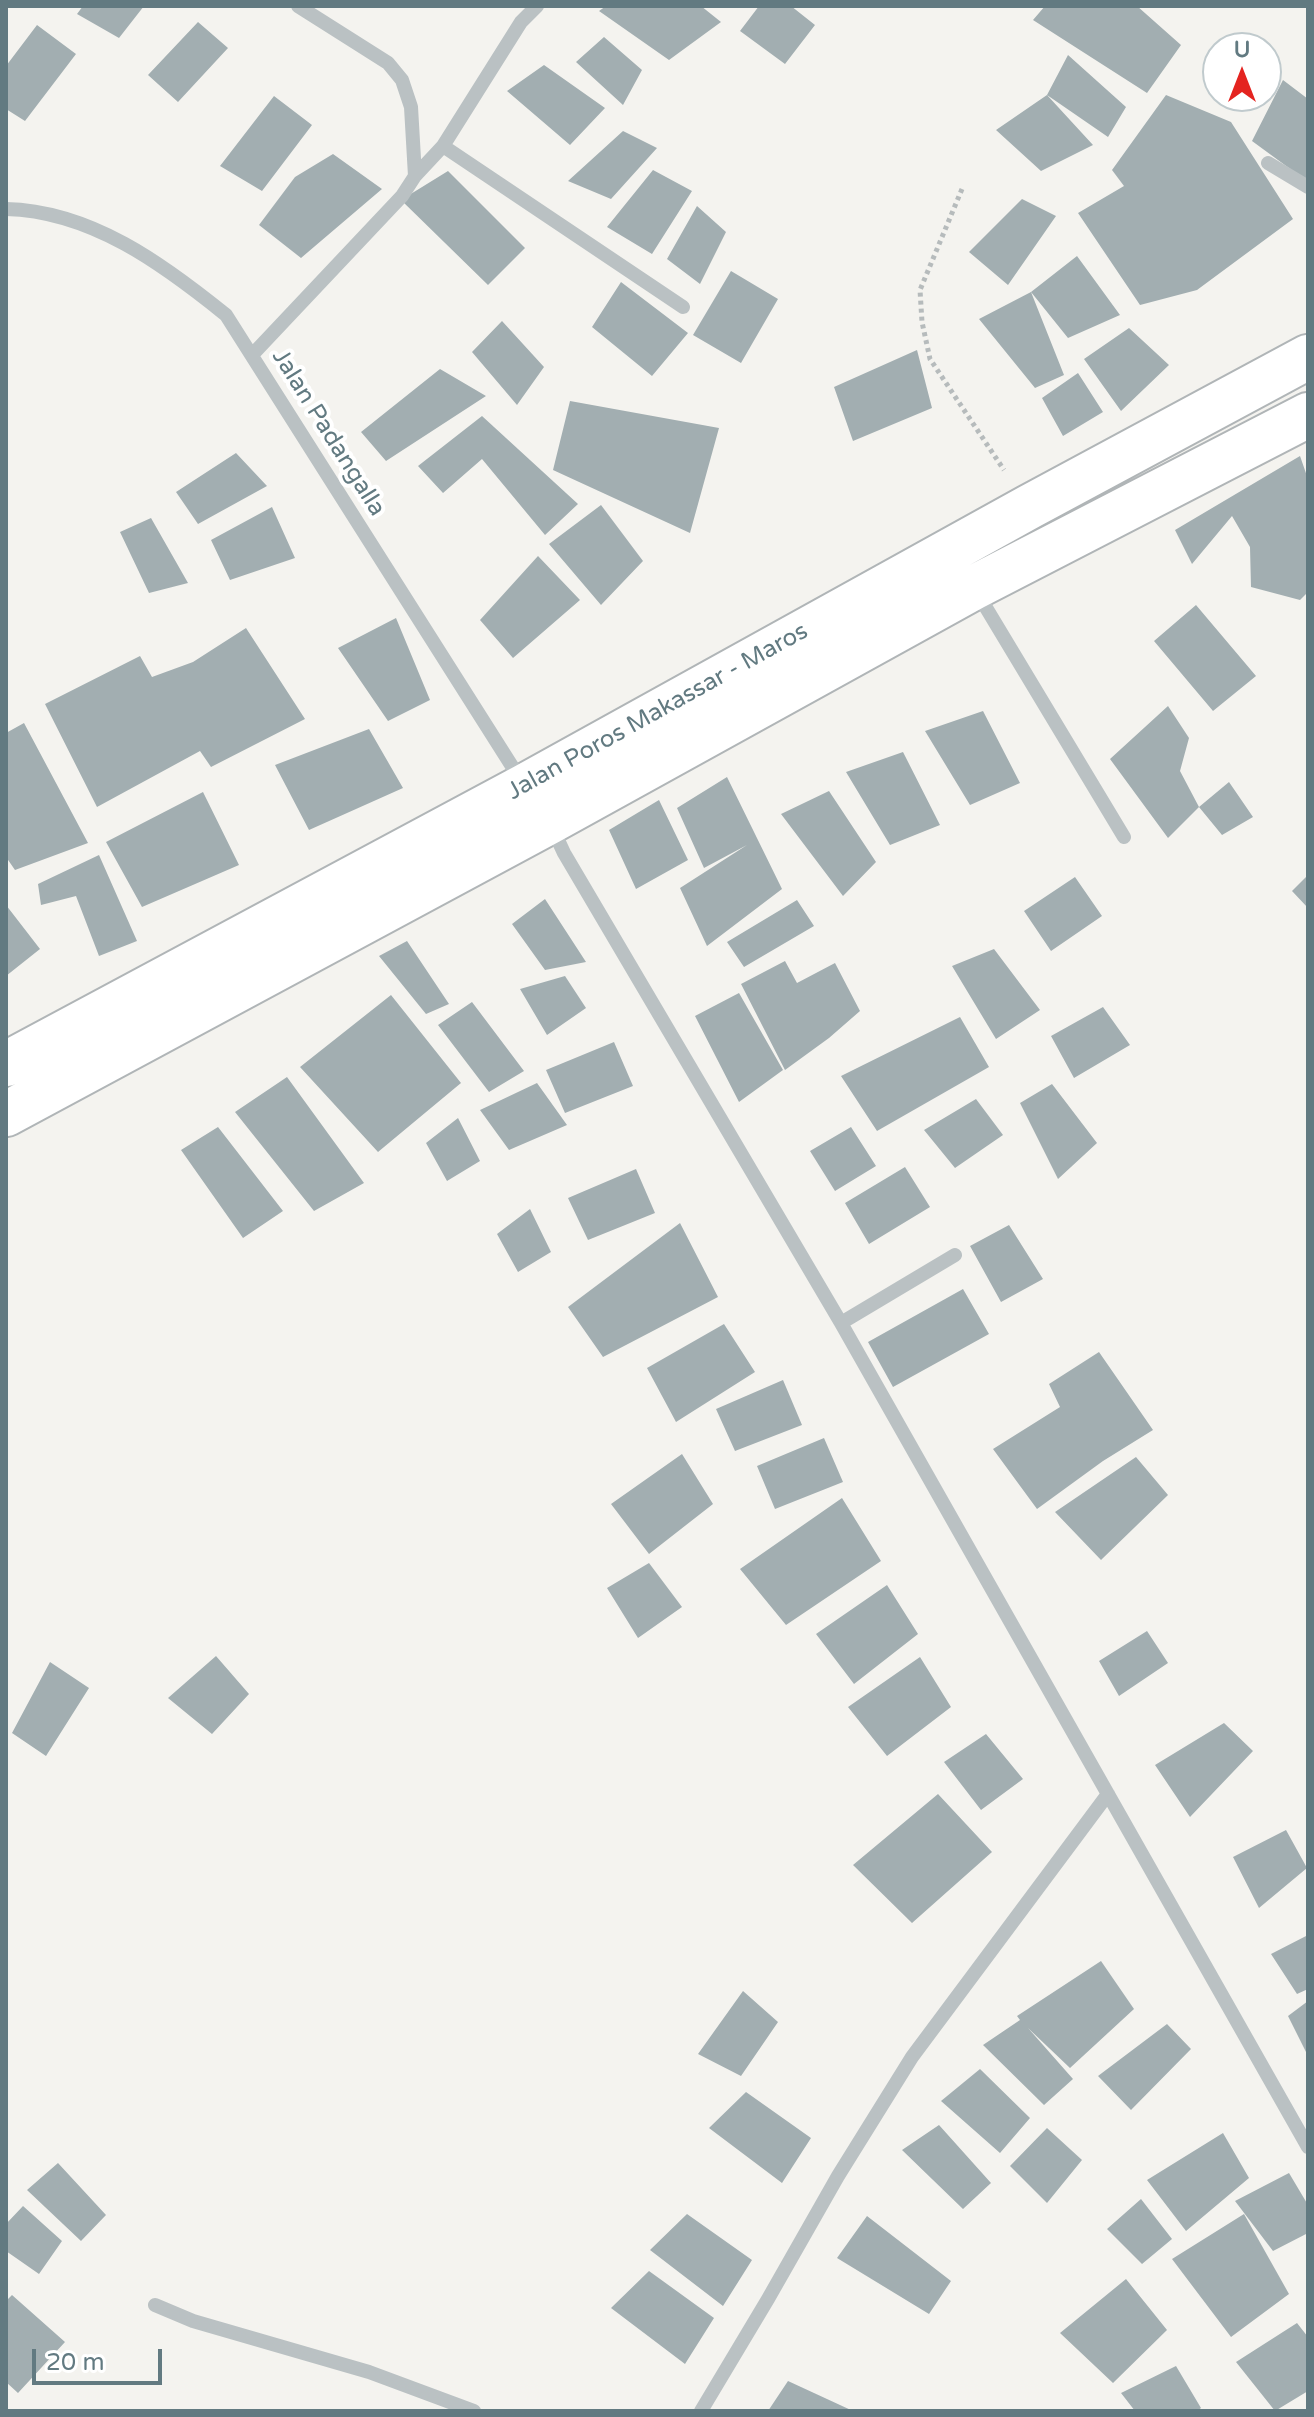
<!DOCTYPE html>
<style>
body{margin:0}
#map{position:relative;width:1314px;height:2417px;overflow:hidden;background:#f4f3ef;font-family:"Varela Round",sans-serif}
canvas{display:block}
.frame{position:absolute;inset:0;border:8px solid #627a81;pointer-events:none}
.north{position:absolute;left:1202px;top:32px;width:80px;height:80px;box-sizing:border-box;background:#fff;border:2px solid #c0cacd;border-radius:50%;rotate:0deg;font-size:22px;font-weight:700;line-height:32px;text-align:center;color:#627a81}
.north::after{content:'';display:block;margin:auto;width:28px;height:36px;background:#e42420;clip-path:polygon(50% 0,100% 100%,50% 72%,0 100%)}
.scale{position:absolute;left:32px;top:2349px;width:130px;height:36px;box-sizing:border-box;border:4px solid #627a81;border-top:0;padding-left:10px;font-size:24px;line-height:28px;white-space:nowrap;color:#627a81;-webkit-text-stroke:6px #fff;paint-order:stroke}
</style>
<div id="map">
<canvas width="1314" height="2417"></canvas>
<div class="frame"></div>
<div class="north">U</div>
<div class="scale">20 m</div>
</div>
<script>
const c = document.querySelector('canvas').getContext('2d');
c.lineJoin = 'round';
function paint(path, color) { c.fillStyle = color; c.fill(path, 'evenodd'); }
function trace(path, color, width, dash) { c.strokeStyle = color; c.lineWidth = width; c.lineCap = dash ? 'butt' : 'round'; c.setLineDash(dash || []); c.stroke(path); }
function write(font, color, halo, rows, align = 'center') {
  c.font = font + ' "Varela Round",sans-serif'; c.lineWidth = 8; c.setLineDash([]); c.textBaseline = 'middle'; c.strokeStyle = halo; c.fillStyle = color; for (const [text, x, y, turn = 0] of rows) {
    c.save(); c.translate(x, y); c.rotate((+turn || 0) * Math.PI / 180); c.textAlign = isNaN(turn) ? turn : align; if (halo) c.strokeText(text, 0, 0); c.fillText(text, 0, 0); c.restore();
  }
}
const building = new Path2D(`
 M 83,6 L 144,6 L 119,38 L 77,14 Z
 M 606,6 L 701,6 L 721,22 L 669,60 L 599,11 Z
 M 759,6 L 791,6 L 815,25 L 785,64 L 740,31 Z
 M 1045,6 L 1137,6 L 1181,45 L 1147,93 L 1033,20 Z
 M 198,22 L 228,48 L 178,102 L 148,75 Z
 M 37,25 L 76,54 L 25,121 L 6,109 L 6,66 Z
 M 604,37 L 642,70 L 623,105 L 576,62 Z
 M 1068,55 L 1126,107 L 1108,137 L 1047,95 L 1093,145 L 1041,171 L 996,130 L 1047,95 Z
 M 544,65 L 605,108 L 570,145 L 507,91 Z
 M 1283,80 L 1308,99 L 1308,182 L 1252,141 Z
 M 1166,95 L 1231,122 L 1293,219 L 1197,290 L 1140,305 L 1078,213 L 1124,186 L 1112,170 Z
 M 274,96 L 312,125 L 262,191 L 220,166 Z
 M 623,131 L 657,148 L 611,199 L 568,181 Z
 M 333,154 L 382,189 L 301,258 L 259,225 L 295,177 Z
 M 653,170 L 692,191 L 652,254 L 607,227 Z
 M 448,171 L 525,248 L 488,285 L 401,200 Z
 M 1022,199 L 1056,216 L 1008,285 L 969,252 Z
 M 697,206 L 726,232 L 700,284 L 667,259 Z
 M 1077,256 L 1120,315 L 1068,338 L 1031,292 L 1064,375 L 1035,388 L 979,319 L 1031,292 Z
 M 731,271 L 778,299 L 741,363 L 693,335 Z
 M 621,282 L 688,333 L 652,376 L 592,327 Z
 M 502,321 L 544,367 L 517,405 L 472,352 Z
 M 1129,328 L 1169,365 L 1121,411 L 1084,359 Z
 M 917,350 L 932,408 L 853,441 L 834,387 Z
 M 440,369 L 486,396 L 386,461 L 361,432 Z
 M 1078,373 L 1103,412 L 1063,436 L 1042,398 Z
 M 570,401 L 719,428 L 690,533 L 553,470 Z
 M 482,416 L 578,504 L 545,535 L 482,459 L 443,493 L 418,466 Z
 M 236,453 L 267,486 L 198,524 L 176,492 Z
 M 1300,456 L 1308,479 L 1308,592 L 1300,600 L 1251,587 L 1250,547 L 1232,516 L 1192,564 L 1175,530 Z
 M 601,505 L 643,561 L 601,605 L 549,544 Z
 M 272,507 L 295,558 L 230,580 L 211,540 Z
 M 151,518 L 188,583 L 149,593 L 120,532 Z
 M 538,556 L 580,600 L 513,658 L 480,620 Z
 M 1196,605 L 1256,676 L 1213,711 L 1154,641 Z
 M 396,618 L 430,700 L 388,721 L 338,648 Z
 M 246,628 L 305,719 L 211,767 L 200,751 L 97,807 L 45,704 L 140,656 L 152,677 L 193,662 Z
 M 1168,706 L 1189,738 L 1180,771 L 1199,807 L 1229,782 L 1253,817 L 1222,835 L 1199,807 L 1168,838 L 1110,759 Z
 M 983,711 L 1020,783 L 970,805 L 925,731 Z
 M 24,723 L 88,843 L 15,870 L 6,857 L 6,733 Z
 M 369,729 L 403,788 L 309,830 L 275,765 Z
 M 903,752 L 940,825 L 890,845 L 846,772 Z
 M 727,777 L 782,889 L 707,946 L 680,888 L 747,845 L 704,868 L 677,808 Z
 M 829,791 L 876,862 L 843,896 L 781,814 Z
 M 203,792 L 239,865 L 142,907 L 106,842 Z
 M 659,800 L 688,860 L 636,889 L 609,830 Z
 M 99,855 L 137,941 L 99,956 L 76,896 L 41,905 L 38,884 Z
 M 1308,875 L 1308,908 L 1292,891 Z
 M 1075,877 L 1102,916 L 1051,951 L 1024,911 Z
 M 545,899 L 586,962 L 545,970 L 512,924 Z
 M 797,900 L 814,926 L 744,967 L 727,942 Z
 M 6,905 L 40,949 L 6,976 Z
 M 407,941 L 449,1004 L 426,1014 L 379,956 Z
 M 994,949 L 1040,1010 L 996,1039 L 952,966 Z
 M 785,961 L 797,983 L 835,963 L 860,1011 L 829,1038 L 785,1070 L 741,984 Z
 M 565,976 L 586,1008 L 547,1035 L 520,989 Z
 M 739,993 L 783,1070 L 739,1102 L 695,1016 Z
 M 391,995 L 461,1083 L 378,1152 L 300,1067 Z
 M 472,1002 L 524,1071 L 489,1092 L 438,1025 Z
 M 1103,1007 L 1130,1045 L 1074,1078 L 1051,1036 Z
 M 960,1017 L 989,1067 L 877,1131 L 841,1076 Z
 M 614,1042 L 633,1086 L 565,1113 L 546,1070 Z
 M 287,1077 L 364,1183 L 314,1211 L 235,1112 Z
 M 537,1083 L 567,1125 L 509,1150 L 480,1110 Z
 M 1052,1084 L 1097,1143 L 1058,1179 L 1020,1103 Z
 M 976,1099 L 1003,1135 L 955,1168 L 924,1130 Z
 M 458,1118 L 480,1161 L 447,1181 L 426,1143 Z
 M 218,1127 L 283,1211 L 243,1238 L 181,1150 Z
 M 851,1127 L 876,1166 L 835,1191 L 810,1151 Z
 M 905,1167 L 930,1207 L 869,1244 L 845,1203 Z
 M 636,1169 L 655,1213 L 588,1240 L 568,1198 Z
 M 530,1209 L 551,1252 L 518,1272 L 497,1234 Z
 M 680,1223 L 718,1297 L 603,1357 L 568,1307 Z
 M 1009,1225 L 1043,1279 L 1001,1302 L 970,1246 Z
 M 963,1289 L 989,1334 L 893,1387 L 868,1342 Z
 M 724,1324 L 755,1372 L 676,1422 L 647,1368 Z
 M 1099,1352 L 1153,1430 L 1103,1461 L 1037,1509 L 993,1449 L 1060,1407 L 1049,1384 Z
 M 783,1380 L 802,1425 L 735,1451 L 716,1409 Z
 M 824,1438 L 843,1482 L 775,1509 L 757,1466 Z
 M 682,1454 L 713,1504 L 649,1554 L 611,1504 Z
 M 1136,1457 L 1168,1495 L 1101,1560 L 1055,1512 Z
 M 842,1498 L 881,1561 L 786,1625 L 740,1569 Z
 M 649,1563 L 682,1607 L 638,1638 L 607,1588 Z
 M 887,1585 L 918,1634 L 854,1684 L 816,1634 Z
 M 1147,1631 L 1168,1663 L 1119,1696 L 1099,1661 Z
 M 216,1656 L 249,1694 L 212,1734 L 168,1698 Z
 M 920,1657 L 951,1707 L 887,1756 L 848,1707 Z
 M 50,1662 L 89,1688 L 46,1756 L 12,1733 Z
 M 1224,1723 L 1253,1751 L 1190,1817 L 1155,1765 Z
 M 986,1734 L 1023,1779 L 981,1810 L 944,1762 Z
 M 938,1794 L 992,1852 L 912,1923 L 853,1865 Z
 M 1286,1830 L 1307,1868 L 1259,1908 L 1233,1857 Z
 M 1308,1935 L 1308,1989 L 1297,1994 L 1271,1954 Z
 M 1101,1961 L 1134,2009 L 1070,2068 L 1028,2028 L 1073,2079 L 1044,2105 L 983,2045 L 1020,2020 L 1017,2016 Z
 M 743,1991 L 778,2022 L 741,2076 L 698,2054 Z
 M 1308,2001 L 1308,2056 L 1288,2016 Z
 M 1167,2024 L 1191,2049 L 1131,2110 L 1098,2076 Z
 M 980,2069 L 1030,2118 L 1000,2153 L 941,2101 Z
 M 746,2092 L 811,2138 L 782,2183 L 709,2128 Z
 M 939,2125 L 991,2183 L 963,2209 L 902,2150 Z
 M 1047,2128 L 1082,2160 L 1047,2203 L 1010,2166 Z
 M 1223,2133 L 1249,2178 L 1186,2231 L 1147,2180 Z
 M 58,2163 L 106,2215 L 81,2241 L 27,2190 Z
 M 1289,2173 L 1308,2205 L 1308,2233 L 1273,2251 L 1235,2201 Z
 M 1141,2199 L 1172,2239 L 1142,2264 L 1107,2229 Z
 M 23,2206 L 62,2241 L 39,2274 L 6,2251 L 6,2224 Z
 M 687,2214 L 752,2260 L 723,2306 L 650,2250 Z
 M 1244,2214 L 1289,2294 L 1231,2337 L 1172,2259 Z
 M 867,2216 L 951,2281 L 929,2314 L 837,2258 Z
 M 649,2271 L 714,2318 L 685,2364 L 611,2308 Z
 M 1126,2279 L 1167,2330 L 1113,2383 L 1060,2333 Z
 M 12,2295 L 65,2342 L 18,2393 L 6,2382 L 6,2301 Z
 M 1297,2323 L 1308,2337 L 1308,2391 L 1275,2411 L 1236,2362 Z
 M 1176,2366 L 1201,2408 L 1197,2411 L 1135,2411 L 1121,2393 Z
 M 788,2381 L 853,2411 L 768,2411 Z`);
const path = new Path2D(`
 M 962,189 L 920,290 L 922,322 L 930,359 L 1004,470`);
const minor = new Path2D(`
 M 298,6 L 388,63 L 402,80 L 411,107 L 415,176
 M 443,146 L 683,307
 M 1268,163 L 1308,187
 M 6,209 C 91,211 163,264 226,315 L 522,782
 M 253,354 L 402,196 L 415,176 L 443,146 L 521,22 L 537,6
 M 976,591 L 1124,837
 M 551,825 L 564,853 L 841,1323 L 1308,2147
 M 841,1323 L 955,1255
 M 155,2305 L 193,2321 L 369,2372 L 474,2411
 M 701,2411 L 768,2299 L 838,2176 L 912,2057 L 1108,1794`);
const highway = new Path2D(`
 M 6,1064 L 525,786 L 1029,507 L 1308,357
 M 6,1114 L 549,822 L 973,588 L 1308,415`);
const streetNames = [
 ["Jalan Padangalla",328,433,58],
 ["Jalan Poros Makassar - Maros",658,712,-29]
];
paint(building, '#a2aeb1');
trace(highway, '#b0b5b7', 48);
trace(path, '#b6bbbc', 5, [4, 4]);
trace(minor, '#bac1c3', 14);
trace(highway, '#fff', 44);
write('24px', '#627a81', '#fff', streetNames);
</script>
